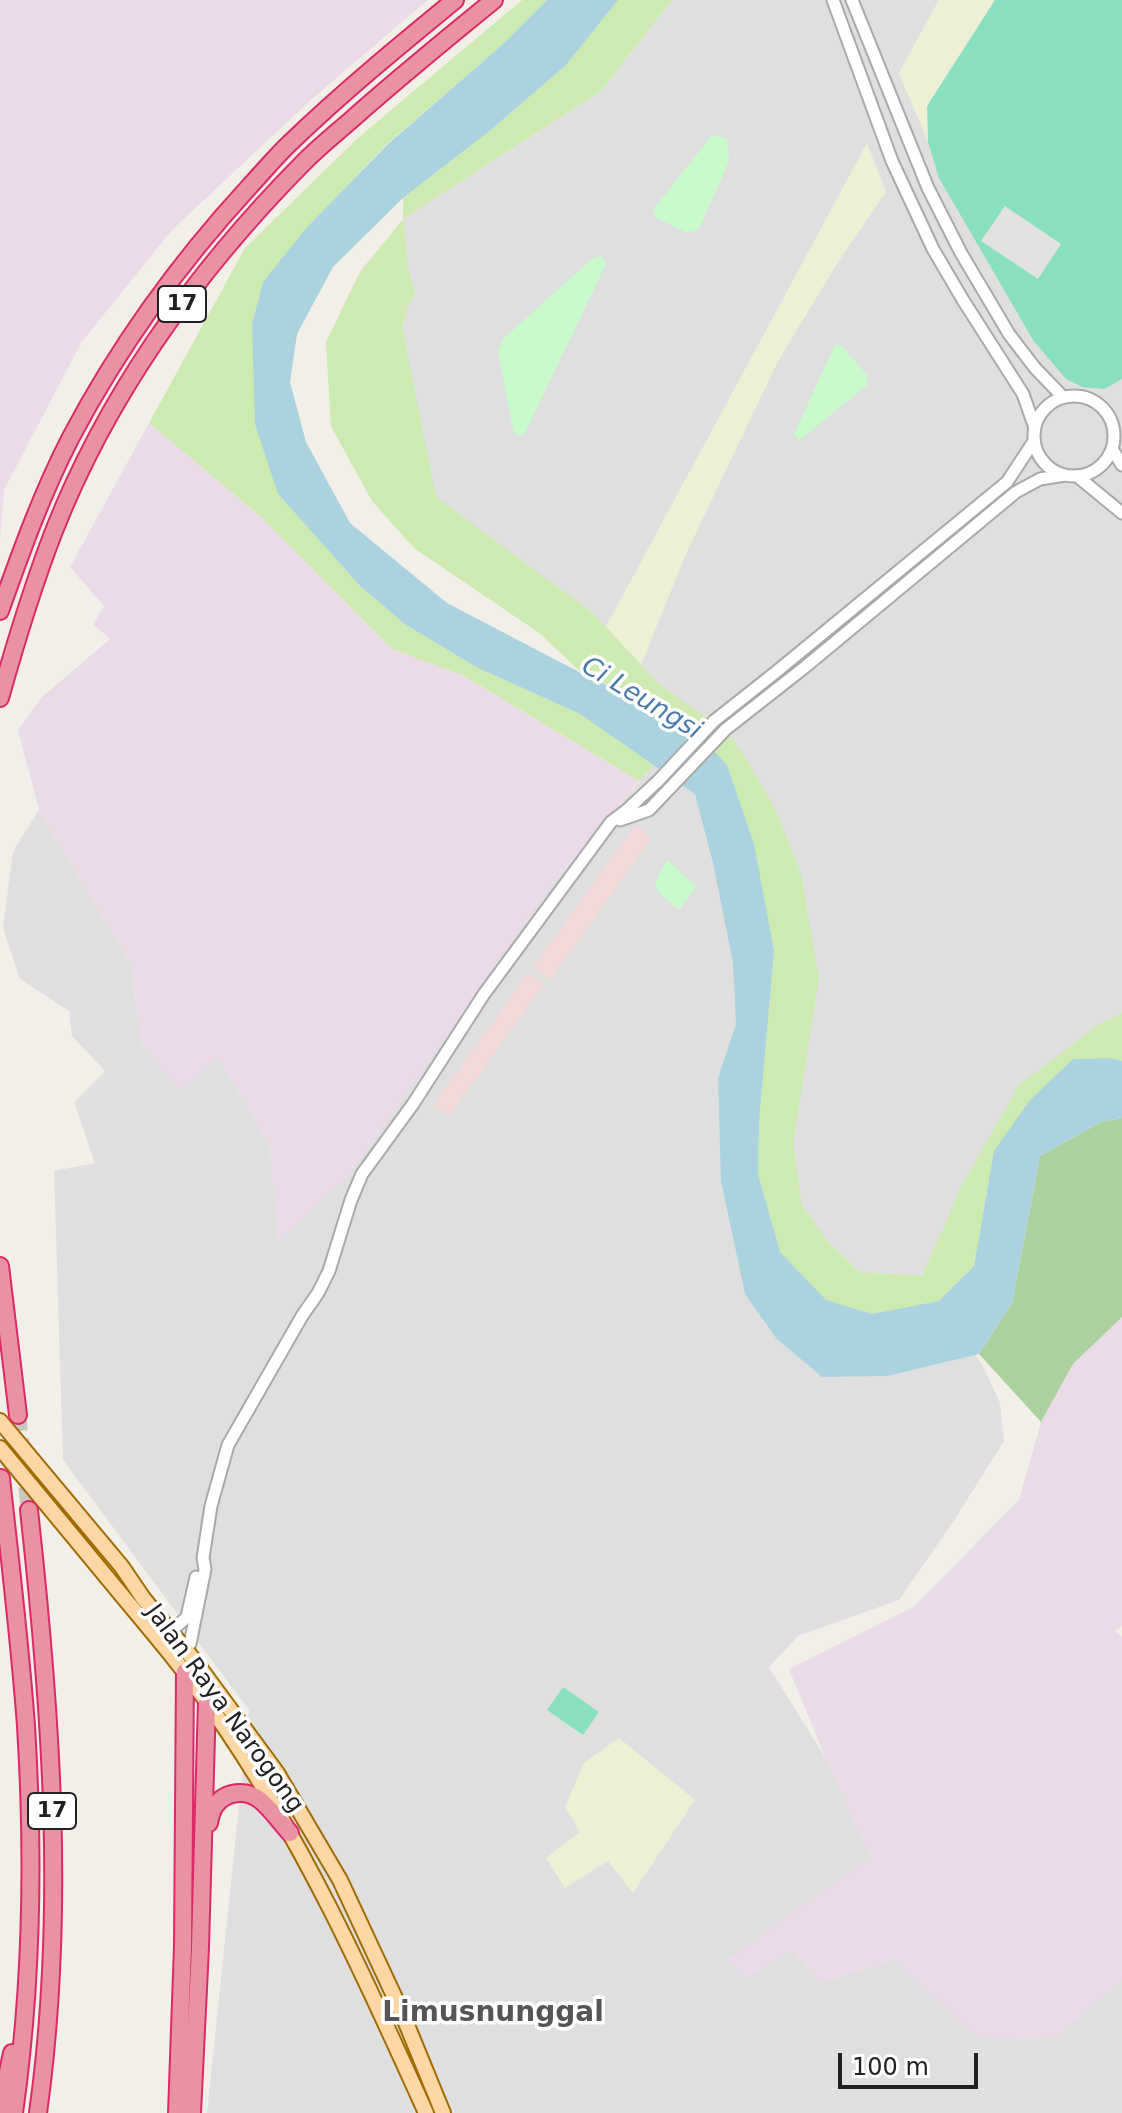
<!DOCTYPE html>
<style>
body{margin:0}
#map{position:relative;width:1122px;height:2113px;overflow:hidden;background:#f2efe9;font-family:"DejaVu Sans",sans-serif}
canvas{display:block}
.scale{position:absolute;left:838px;top:2053px;width:140px;height:36px;box-sizing:border-box;border:4px solid #222;border-top:0;padding-left:10px;font-size:24px;line-height:28px;white-space:nowrap;color:#222;-webkit-text-stroke:6px #fff;paint-order:stroke}
</style>
<div id="map">
<canvas width="1122" height="2113"></canvas>
<div class="scale">100 m</div>
</div>
<script>
const c = document.querySelector('canvas').getContext('2d');
c.lineJoin = 'round';
function paint(path, color) { c.fillStyle = color; c.fill(path, 'evenodd'); }
function trace(path, color, width, dash) { c.strokeStyle = color; c.lineWidth = width; c.lineCap = dash ? 'butt' : 'round'; c.setLineDash(dash || []); c.stroke(path); }
function write(font, color, halo, rows, align = 'center') {
  c.font = font + ' "DejaVu Sans",sans-serif'; c.lineWidth = 7; c.setLineDash([]); c.textBaseline = 'middle'; c.strokeStyle = halo; c.fillStyle = color; for (const [text, x, y, turn = 0] of rows) {
    c.save(); c.translate(x, y); c.rotate((+turn || 0) * Math.PI / 180); c.textAlign = isNaN(turn) ? turn : align; if (halo) c.strokeText(text, 0, 0); c.fillText(text, 0, 0); c.restore();
  }
}
const residential = new Path2D(`
 M 672,0 L 939,0 L 899,73 L 928,139 L 995,0 L 1122,0 L 1122,1013 L 1099,1024 L 922,1276 L 983,1366 L 1000,1403 L 1004,1441 L 953,1522 L 899,1600 L 798,1636 L 769,1667 L 825,1757 L 871,1857 L 728,1960 L 747,1977 L 793,1948 L 818,1983 L 895,1959 L 978,2037 L 1007,2039 L 1054,2038 L 1122,1980 L 1122,2113 L 207,2113 L 249,1710 L 63,1460 L 54,1171 L 95,1163 L 74,1102 L 105,1071 L 72,1036 L 69,1011 L 20,979 L 3,928 L 13,851 L 39,810 L 132,965 L 141,1045 L 218,1057 L 270,1145 L 279,1239 L 553,883 L 688,724 L 581,672 L 538,632 L 414,548 L 372,501 L 331,426 L 326,342 L 360,272 L 403,219 L 601,91 Z`);
const commercial = new Path2D(`
 M 635,825 L 652,838 L 550,980 L 533,967 Z
 M 528,973 L 544,984 L 449,1116 L 433,1105 Z`);
const industrial = new Path2D(`
 M 0,0 L 428,0 L 312,99 L 172,230 L 81,343 L 4,490 L 0,542 Z
 M 149,423 L 260,516 L 392,649 L 464,676 L 639,781 L 553,883 L 350,1174 L 279,1240 L 270,1145 L 218,1057 L 181,1091 L 141,1045 L 132,965 L 39,810 L 18,730 L 42,697 L 110,639 L 93,624 L 104,606 L 70,567 Z
 M 1122,1317 L 1122,1626 L 1115,1631 L 1122,1636 L 1122,1980 L 1054,2038 L 1007,2039 L 978,2038 L 895,1959 L 818,1983 L 793,1948 L 747,1977 L 727,1960 L 870,1857 L 825,1757 L 789,1669 L 913,1607 L 1019,1500 L 1041,1422 L 1073,1364 Z`);
const farmland = new Path2D(`
 M 939,0 L 995,0 L 927,106 L 928,142 L 899,73 Z
 M 867,143 L 886,192 L 840,259 L 778,361 L 685,556 L 629,695 L 581,673 Z
 M 619,1738 L 695,1800 L 633,1893 L 608,1861 L 565,1888 L 546,1858 L 580,1832 L 565,1807 L 584,1763 Z`);
const grass = new Path2D(`
 M 522,0 L 547,0 L 503,44 L 387,144 L 307,227 L 278,494 L 360,586 L 406,625 L 476,667 L 580,714 L 654,765 L 639,781 L 464,676 L 392,649 L 260,516 L 149,423 L 245,248 L 359,137 Z
 M 618,0 L 672,0 L 601,91 L 403,219 L 408,268 L 415,293 L 409,303 L 402,326 L 436,497 L 593,613 L 658,683 L 728,733 L 746,758 L 776,811 L 801,874 L 819,978 L 793,1144 L 802,1205 L 829,1243 L 859,1272 L 922,1276 L 962,1185 L 1019,1085 L 1099,1024 L 1122,1013 L 1122,1061 L 1111,1058 L 1030,1100 L 994,1151 L 974,1266 L 939,1301 L 872,1314 L 826,1300 L 780,1252 L 758,1173 L 759,1121 L 774,951 L 688,724 L 581,672 L 538,632 L 414,548 L 372,501 L 331,426 L 326,342 L 360,272 L 403,219 L 403,198 L 492,129 L 566,65 Z`);
const forest = new Path2D(`
 M 1122,1118 L 1122,1317 L 1073,1364 L 1041,1422 L 979,1354 L 1012,1303 L 1040,1156 L 1101,1122 Z`);
const park = new Path2D(`
 M 712,135 L 727,139 L 729,161 L 699,229 L 688,233 L 656,218 L 653,212 L 656,206 Z
 M 600,256 L 606,263 L 604,268 L 525,433 L 519,436 L 514,433 L 498,352 L 503,339 L 593,258 Z
 M 837,345 L 842,346 L 867,375 L 868,380 L 866,386 L 801,439 L 798,440 L 794,434 L 834,347 Z
 M 668,860 L 696,887 L 679,910 C 654,889 648,889 668,860 Z`);
const pitch = new Path2D(`
 M 995,0 L 1122,0 L 1122,379 L 1104,389 L 1082,387 L 1066,379 L 1033,340 L 939,178 L 928,142 L 927,106 Z
 M 563,1687 L 599,1712 L 583,1735 L 547,1710 Z`);
const parking = new Path2D(`
 M 1005,206 L 1061,244 L 1038,279 L 981,241 Z`);
const water = new Path2D(`
 M 547,0 L 618,0 L 566,65 L 492,129 L 403,198 L 333,267 L 297,334 L 290,382 L 306,442 L 350,523 L 447,603 L 581,673 L 688,724 L 727,765 L 754,844 L 774,951 L 759,1121 L 758,1174 L 780,1252 L 826,1300 L 872,1314 L 939,1301 L 974,1266 L 994,1151 L 1030,1100 L 1073,1059 L 1111,1058 L 1122,1061 L 1122,1118 L 1101,1122 L 1040,1156 L 1012,1303 L 979,1354 L 887,1376 L 822,1377 L 776,1338 L 745,1294 L 721,1181 L 718,1078 L 736,1024 L 733,963 L 713,863 L 695,794 L 580,714 L 476,667 L 406,625 L 360,586 L 278,494 L 255,424 L 252,324 L 263,282 L 307,227 L 388,144 L 503,44 Z`);
const motorwayTunnel = new Path2D(`
 M 18,1415 L 29,1510`);
const tertiary = new Path2D(`
 M 833,0 L 892,161 L 933,249 L 963,300 L 1023,394 L 1035,428
 M 852,0 L 928,188 L 961,253 L 1009,334 L 1035,368 L 1063,397
 M1034 436a40 40 0 1 1 80 0a40 40 0 1 1-80 0Z
 M 1112,449 L 1122,465
 M 1077,476 L 1122,513
 M 620,820 L 649,810 L 726,729 L 805,667 L 1016,492 L 1040,479 L 1065,475
 M 176,1627 L 187,1617 L 196,1577
 M 190,1644 L 205,1569 L 203,1558 L 211,1506 L 228,1445 L 302,1316 L 318,1293 L 329,1271 L 351,1200 L 362,1174 L 413,1104 L 484,994 L 611,822 L 628,809 L 658,781 L 714,721 L 776,672 L 1007,482 L 1034,441`);
const primary = new Path2D(`
 M 0,1421 L 122,1567 L 143,1598 L 194,1660 L 277,1773 L 340,1880 L 402,2013 L 443,2113
 M 0,1448 C 41,1498 83,1548 124,1598 C 155,1635 186,1672 214,1712 C 301,1836 364,1975 426,2113`);
const motorway = new Path2D(`
 M 0,611 C 21,552 42,493 71,437 C 119,346 180,262 249,187 C 263,172 276,156 291,142 C 343,92 399,46 455,0
 M 0,698 C 16,641 33,585 54,531 C 109,391 200,267 305,161 C 319,147 335,134 350,121 C 397,79 445,40 494,0
 M 0,1266 L 18,1415
 M 1,1478 C 10,1561 20,1643 26,1726 C 34,1854 32,1986 14,2113
 M 29,1510 C 51,1710 66,1913 38,2113
 M 209,1823 C 210,1818 212,1810 215,1806 C 225,1791 246,1789 260,1800 C 271,1809 280,1822 290,1833
 M 0,2110 L 12,2053
 M 177,2113 L 183,1946 L 185,1672
 M 192,2113 L 200,1947 L 207,1701`);
const shields = [
 [182,304,48],
 [52,1811,48]
];
const shieldNames = [
 ["17",182,304],
 ["17",52,1811]
];
const streetNames = [
 ["Jalan Raya Narogong",224,1709,54]
];
const waterNames = [
 ["Ci Leungsi",641,699,31]
];
const quarterNames = [
 ["Limusnunggal",493,2014]
];
paint(residential, '#e0dfdf');
paint(commercial, '#f2dad9');
paint(industrial, '#ebdbe8');
paint(farmland, '#eef0d5');
paint(grass, '#cdebb0');
paint(forest, '#add19e');
paint(park, '#c8facc');
paint(pitch, '#88e0be');
paint(parking, '#e2e2e2');
paint(water, '#aad3df');
trace(motorwayTunnel, '#c8c6c1', 16, [16, 8]);
trace(tertiary, '#a9a9a9', 15);
trace(primary, '#a06b00', 18);
trace(motorway, '#dc2a67', 20);
trace(tertiary, '#fff', 11);
trace(primary, '#fcd6a4', 14);
trace(motorway, '#e892a2', 16);
for (const [x, y, w] of shields) { const box = new Path2D(); box.roundRect(x - w / 2, y - 18, w, 36, 6); c.fillStyle = '#fff'; c.fill(box); trace(box, '#222', 2); }
write('bold 22px', '#222', null, shieldNames);
write('24px', '#222', '#fff', streetNames);
write('italic 26px', '#4a7aab', '#fff', waterNames);
write('bold 28px', '#555', '#fff', quarterNames);
</script>
